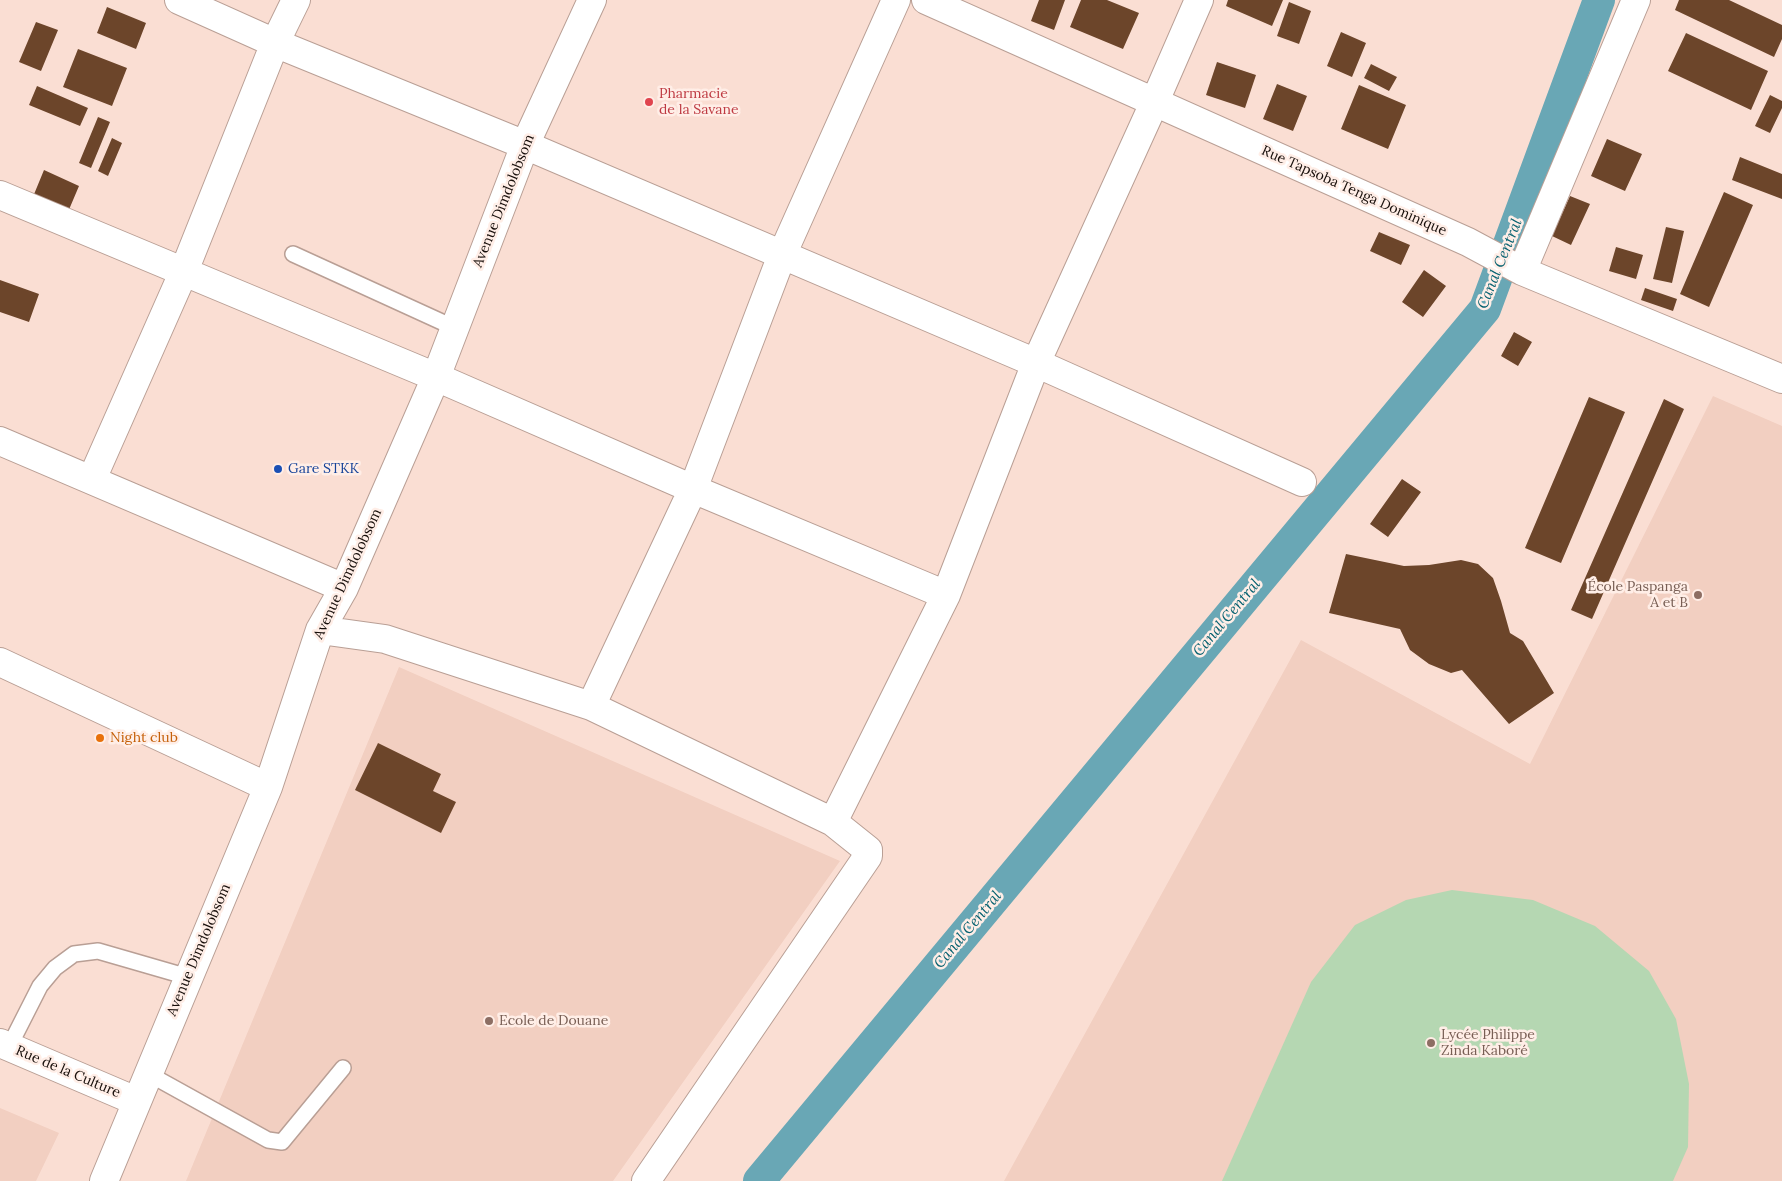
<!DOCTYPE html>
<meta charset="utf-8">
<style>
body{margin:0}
canvas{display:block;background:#faded3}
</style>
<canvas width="1782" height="1181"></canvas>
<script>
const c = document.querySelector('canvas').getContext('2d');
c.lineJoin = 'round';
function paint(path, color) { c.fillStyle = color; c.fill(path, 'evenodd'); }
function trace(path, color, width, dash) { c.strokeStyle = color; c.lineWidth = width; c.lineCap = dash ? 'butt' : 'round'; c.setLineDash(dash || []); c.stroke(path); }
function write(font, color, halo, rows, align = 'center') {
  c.font = font + ' Lora,serif'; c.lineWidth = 5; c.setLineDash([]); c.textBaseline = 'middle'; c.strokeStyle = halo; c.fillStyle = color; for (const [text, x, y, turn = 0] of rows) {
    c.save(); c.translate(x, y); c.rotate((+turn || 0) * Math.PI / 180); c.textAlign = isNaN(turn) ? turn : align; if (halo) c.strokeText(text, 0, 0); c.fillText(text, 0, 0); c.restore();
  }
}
const built = new Path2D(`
 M 1713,396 L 1782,426 L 1782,1181 L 1004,1181 L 1301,640 L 1530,764 Z
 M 399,667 L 840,861 L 613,1181 L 186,1181 Z
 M 0,1108 L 59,1133 L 36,1181 L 0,1181 Z`);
const green = new Path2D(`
 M 1452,890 L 1533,900 L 1595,926 L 1649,971 L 1676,1019 L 1689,1084 L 1688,1147 L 1673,1181 L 1222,1181 L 1311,982 L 1355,925 L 1406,900 Z`);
const canal = new Path2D(`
 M 759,1181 L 1485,309 L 1599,0`);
const building = new Path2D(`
 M 1039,0 L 1065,0 L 1054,30 L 1031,21 Z
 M 1081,0 L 1107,0 L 1139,13 L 1123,49 L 1070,27 Z
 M 1228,0 L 1283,0 L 1272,26 L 1226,6 Z
 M 1679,0 L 1729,0 L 1782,25 L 1782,39 L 1774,57 L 1675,10 Z
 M 1289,2 L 1311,11 L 1299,44 L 1277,36 Z
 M 107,7 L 146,23 L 136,49 L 97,33 Z
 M 36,22 L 58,30 L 41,71 L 19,62 Z
 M 1341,32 L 1366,43 L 1352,77 L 1327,66 Z
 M 1686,33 L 1768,71 L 1751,110 L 1668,71 Z
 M 78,49 L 127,68 L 112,106 L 63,87 Z
 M 1217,62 L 1256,75 L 1245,108 L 1206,95 Z
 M 1371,64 L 1397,77 L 1389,91 L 1364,78 Z
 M 1277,84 L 1307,96 L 1293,131 L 1263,119 Z
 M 1359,85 L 1406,105 L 1388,149 L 1341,129 Z
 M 37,86 L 88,108 L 80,126 L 29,105 Z
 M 1770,95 L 1782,101 L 1782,108 L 1770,133 L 1755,126 Z
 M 98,117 L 110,122 L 91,168 L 79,163 Z
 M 112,138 L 122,143 L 108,176 L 98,171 Z
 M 1607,139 L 1642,154 L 1625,191 L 1591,176 Z
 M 1740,157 L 1782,174 L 1782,199 L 1732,180 Z
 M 44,170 L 79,186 L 65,219 L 30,204 Z
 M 1724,192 L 1753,205 L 1709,307 L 1680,294 Z
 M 1570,196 L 1590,204 L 1571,245 L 1552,236 Z
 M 1666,227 L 1684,231 L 1672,283 L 1653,279 Z
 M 1379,232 L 1410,245 L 1401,265 L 1370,251 Z
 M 1616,247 L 1643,255 L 1636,279 L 1609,271 Z
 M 1424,270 L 1446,286 L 1423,317 L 1402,302 Z
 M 0,280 L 39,294 L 29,322 L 0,312 Z
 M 1645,288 L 1677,299 L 1673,311 L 1641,300 Z
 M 1514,332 L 1532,342 L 1518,366 L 1501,356 Z
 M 1589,397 L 1625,412 L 1561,563 L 1525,548 Z
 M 1664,399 L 1684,409 L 1592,619 L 1571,610 Z
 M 1402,479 L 1421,492 L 1388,537 L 1370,524 Z
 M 1346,554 L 1404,566 L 1429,565 L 1461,560 L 1478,564 L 1493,578 L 1501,601 L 1510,633 L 1523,641 L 1554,693 L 1509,724 L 1462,670 L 1451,673 L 1429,664 L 1410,650 L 1400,629 L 1329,613 Z
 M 378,743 L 441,774 L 433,791 L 456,802 L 441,833 L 355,790 Z`);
const lane = new Path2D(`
 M 293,254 L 455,328
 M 9,1047 L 40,986 L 55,968 L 74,954 L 98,951 L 188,977
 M 147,1073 L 268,1140 L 282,1142 L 343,1068`);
const street = new Path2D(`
 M 179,0 L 275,43 L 525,145 L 1036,363 L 1302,482
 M 926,0 L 1468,242 L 1522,271 L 1782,379
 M 0,195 L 436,377 L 693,489 L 946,595
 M 1522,271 L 1636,0
 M 0,441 L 344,588
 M 92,479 L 184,271 L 275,43 L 296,0
 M 320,630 L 385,639 L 591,706 L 833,822 L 868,850 L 868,856 L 646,1181
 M 0,662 L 268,787
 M 591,706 L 693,489 L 782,255 L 896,0
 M 833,822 L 946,595 L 1036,363 L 1155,101 L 1199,0
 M 0,1043 L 136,1101
 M 104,1181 L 268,787 L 320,630 L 344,588 L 436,377 L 525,145 L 592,0`);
const markers = [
 [649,102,5,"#e0444e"],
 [278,469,5,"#1a4fb4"],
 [1698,595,5,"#8d6e63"],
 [100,738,5,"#e8710a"],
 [489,1021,5,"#8d6e63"],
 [1431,1043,5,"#8d6e63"]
];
const healthNames = [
 ["Pharmacie",659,94],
 ["de la Savane",659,110]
];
const streetNames = [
 ["Rue Tapsoba Tenga Dominique",1354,191,24],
 ["Avenue Dimdolobsom",504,201,-68],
 ["Avenue Dimdolobsom",348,574,-65],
 ["Avenue Dimdolobsom",199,950,-67],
 ["Rue de la Culture",68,1072,23]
];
const transitNames = [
 ["Gare STKK",288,469]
];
const educationNames = [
 ["École Paspanga",1688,587,"right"],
 ["A et B",1688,603,"right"],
 ["Ecole de Douane",499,1021],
 ["Lycée Philippe",1441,1035],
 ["Zinda Kaboré",1441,1051]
];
const foodNames = [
 ["Night club",110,738]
];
const waterNames = [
 ["Canal Central",1500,264,-68],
 ["Canal Central",1227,618,-50],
 ["Canal Central",968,930,-50]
];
paint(built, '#f2cfc1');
paint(green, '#b5d7b2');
trace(canal, '#69a7b5', 32);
paint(building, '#6c452a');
trace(lane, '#b99f95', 18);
trace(street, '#b99f95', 30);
trace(lane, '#fff', 15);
trace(street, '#fff', 28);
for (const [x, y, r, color] of markers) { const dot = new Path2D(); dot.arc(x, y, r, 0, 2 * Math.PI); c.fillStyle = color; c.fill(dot); trace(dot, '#ffeee7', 2); }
write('14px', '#be3a42', '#ffeee7', healthNames, 'left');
write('14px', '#170e0a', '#ffeee7', streetNames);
write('14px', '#164399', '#ffeee7', transitNames, 'left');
write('14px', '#785e54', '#ffeee7', educationNames, 'left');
write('14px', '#c56008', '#ffeee7', foodNames, 'left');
write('italic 15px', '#066170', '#ffeee7', waterNames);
</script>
